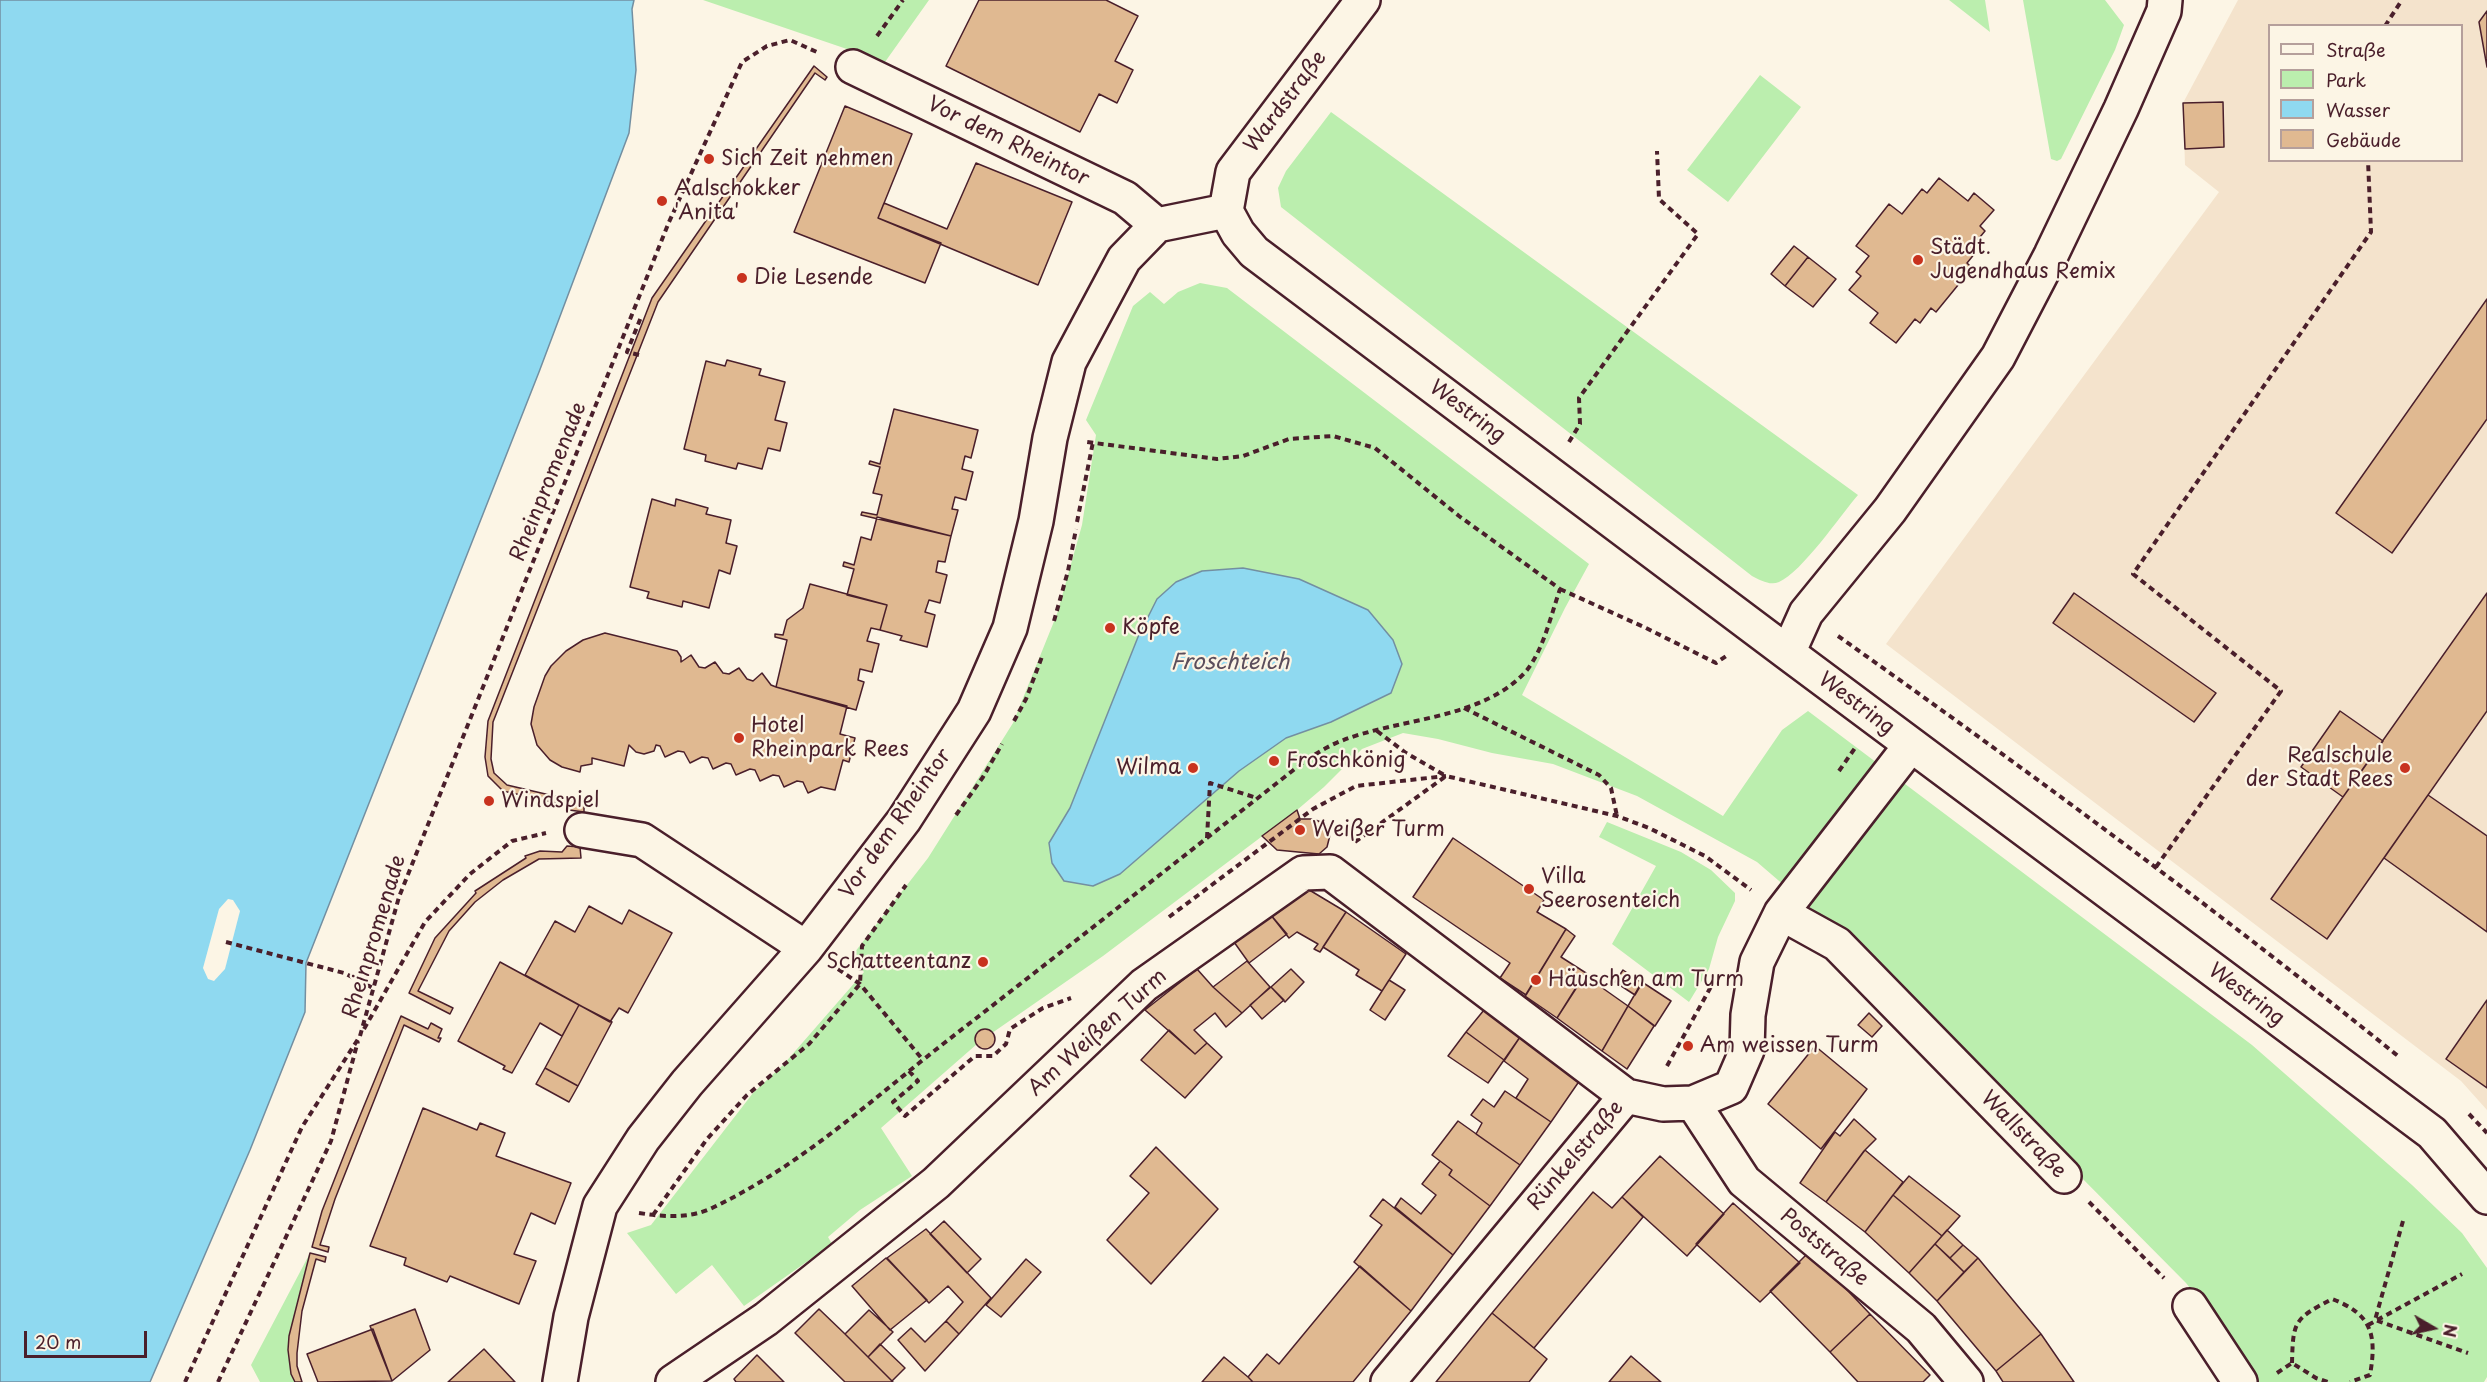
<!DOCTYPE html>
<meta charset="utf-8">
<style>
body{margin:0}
#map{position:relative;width:2487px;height:1382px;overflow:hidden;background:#fcf5e5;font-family:"Playpen Sans",sans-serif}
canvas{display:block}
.legend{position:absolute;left:2268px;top:24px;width:195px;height:138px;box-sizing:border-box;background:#fcf5e5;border:2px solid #b59f9b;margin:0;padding:8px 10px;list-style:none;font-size:18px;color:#4a1f2b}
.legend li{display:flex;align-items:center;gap:12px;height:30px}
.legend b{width:30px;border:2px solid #b59f9b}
.north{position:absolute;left:2403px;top:1298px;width:60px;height:60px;-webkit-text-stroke:4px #fcf5e5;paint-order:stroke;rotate:99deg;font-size:16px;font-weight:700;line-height:24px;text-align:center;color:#4a1f2b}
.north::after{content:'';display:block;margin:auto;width:21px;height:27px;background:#4a1f2b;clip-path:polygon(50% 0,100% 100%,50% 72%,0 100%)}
.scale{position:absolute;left:24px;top:1331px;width:123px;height:27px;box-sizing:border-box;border:3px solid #4a1f2b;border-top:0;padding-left:8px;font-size:18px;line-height:21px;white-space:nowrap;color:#4a1f2b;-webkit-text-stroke:4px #fcf5e5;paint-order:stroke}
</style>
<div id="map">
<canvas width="2487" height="1382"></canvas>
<ul class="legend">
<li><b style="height:8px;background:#fcf5e5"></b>Straße</li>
<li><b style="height:16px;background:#bbeeae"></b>Park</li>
<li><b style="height:16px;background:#8fd9f0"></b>Wasser</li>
<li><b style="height:16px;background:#e0b991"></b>Gebäude</li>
</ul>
<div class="north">N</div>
<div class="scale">20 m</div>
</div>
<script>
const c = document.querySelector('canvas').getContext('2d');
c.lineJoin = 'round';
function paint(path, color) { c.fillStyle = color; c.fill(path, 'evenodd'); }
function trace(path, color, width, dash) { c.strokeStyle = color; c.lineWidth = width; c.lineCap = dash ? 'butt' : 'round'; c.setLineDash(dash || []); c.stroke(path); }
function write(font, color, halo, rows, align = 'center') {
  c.font = font + ' "Playpen Sans",sans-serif'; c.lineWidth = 4.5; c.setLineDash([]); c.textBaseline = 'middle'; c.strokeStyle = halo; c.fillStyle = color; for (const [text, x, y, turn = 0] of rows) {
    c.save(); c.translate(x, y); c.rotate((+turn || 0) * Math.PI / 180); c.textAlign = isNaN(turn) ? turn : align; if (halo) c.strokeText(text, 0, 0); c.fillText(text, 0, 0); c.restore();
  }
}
const built = new Path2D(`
 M 2238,0 L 2487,0 L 2487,1110 L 2461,1081 L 1886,644 L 2219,192 L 2185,165 L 2183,103 ZM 2270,26 L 2462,26 L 2462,160 L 2270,160 Z`);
const green = new Path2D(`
 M 703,0 L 929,0 L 885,62 Z
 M 1949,0 L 1985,0 L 1990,32 Z
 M 2023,0 L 2105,0 L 2124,25 L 2115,50 L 2061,159 L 2057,161 L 2051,159 Z
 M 1760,75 L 1801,107 L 1728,202 L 1687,170 Z
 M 1331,112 L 1858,495 C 1840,516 1802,572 1779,582 C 1770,586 1760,580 1752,576 L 1281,207 L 1278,188 L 1286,171 Z
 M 1200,283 L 1227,288 L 1589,564 L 1565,608 L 1522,695 L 1723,816 L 1782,730 L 1808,711 L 2252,1045 L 2412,1185 L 2462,1233 L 2487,1268 L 2487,1377 L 2484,1382 L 2252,1382 L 2218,1323 L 2186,1283 L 1835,929 L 1757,862 L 1637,796 L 1553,764 L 1492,753 L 1438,739 L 1403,733 L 1362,749 L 1324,787 L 1297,810 L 1103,956 L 992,1033 L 981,1030 L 975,1034 L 977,1044 L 881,1128 L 912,1176 L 860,1210 L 828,1237 L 832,1244 L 744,1306 L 712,1265 L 676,1294 L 627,1233 L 651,1225 L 753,1093 L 783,1065 L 864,972 L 851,957 L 928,858 L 1013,723 L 1057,614 L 1082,525 L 1096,435 L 1086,420 L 1133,306 L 1150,292 L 1164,304 L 1178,292 Z
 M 1607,822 L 1681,852 L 1711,870 L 1735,893 L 1735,901 L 1718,937 L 1709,969 L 1689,1002 L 1612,944 L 1656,866 L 1599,837 Z
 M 310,1253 L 289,1336 C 288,1352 288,1368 295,1382 L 260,1382 L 251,1365 Z`);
const water = new Path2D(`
 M 0,0 L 634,0 L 632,9 L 636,70 L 629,133 L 539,372 L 306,963 L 305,1012 L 250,1150 L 150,1382 L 0,1382 Z
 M 1243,568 L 1299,579 L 1368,610 L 1393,640 L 1402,664 L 1391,693 L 1331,722 L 1286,738 L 1239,771 L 1120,874 L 1093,886 L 1064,881 L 1052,863 L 1049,843 L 1070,808 L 1138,637 L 1157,599 L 1176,582 L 1202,571 Z`);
const pier = new Path2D(`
 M 228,899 L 233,900 L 240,911 L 225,969 L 214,981 L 208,979 L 203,968 L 219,909 Z`);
const building = new Path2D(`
 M 979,0 L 1106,0 L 1138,16 L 1115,61 L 1133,70 L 1117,103 L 1099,94 L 1080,132 L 946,66 Z
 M 2487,11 L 2487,67 L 2479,22 Z
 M 814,66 L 827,77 L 825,80 L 815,73 L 658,302 L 493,722 L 491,759 L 494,773 L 507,785 L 584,803 L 584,812 L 569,810 L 565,805 L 503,791 L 488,776 L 485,757 L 488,721 L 652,298 Z
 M 2223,102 L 2224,147 L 2185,149 L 2183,103 Z
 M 845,106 L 912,134 L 878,218 L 941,243 L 925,283 L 794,232 Z
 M 976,163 L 1072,202 L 1038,285 L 878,218 L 884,203 L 947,229 Z
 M 1939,178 L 1968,201 L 1974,193 L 1994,210 L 1980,226 L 1985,231 L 1975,243 L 1980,247 L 1967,263 L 1972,268 L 1936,312 L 1931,308 L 1920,323 L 1915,319 L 1896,343 L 1870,323 L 1878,313 L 1849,290 L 1861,276 L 1856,272 L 1869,256 L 1856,246 L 1889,204 L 1902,214 L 1922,189 L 1927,193 Z
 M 1794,246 L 1808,257 L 1785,286 L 1771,274 Z
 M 1808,257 L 1836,279 L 1813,307 L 1785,286 Z
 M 2487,299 L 2487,419 L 2392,553 L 2336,513 Z
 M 727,360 L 761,369 L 759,375 L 785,382 L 775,420 L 787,423 L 780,451 L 768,448 L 762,469 L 738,463 L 736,469 L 705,461 L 706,455 L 684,449 L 706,361 L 725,366 Z
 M 894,409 L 978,430 L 971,458 L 965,456 L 962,469 L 973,472 L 966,500 L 955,497 L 952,509 L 958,510 L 951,536 L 861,515 L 862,512 L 877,515 L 882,495 L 873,493 L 880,467 L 869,464 L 870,461 L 880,464 Z
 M 652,499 L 675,506 L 676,499 L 708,508 L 706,514 L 731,520 L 726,543 L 737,546 L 730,574 L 719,570 L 709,608 L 683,601 L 682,607 L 647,598 L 649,592 L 630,587 Z
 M 877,517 L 951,536 L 945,562 L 938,561 L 936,572 L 947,575 L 940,603 L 929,600 L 925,612 L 935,615 L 927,647 L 900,640 L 902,636 L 880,630 L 887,605 L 847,595 L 854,569 L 843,566 L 844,562 L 854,565 L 861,537 L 871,540 Z
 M 810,584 L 887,605 L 880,630 L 871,628 L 867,641 L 879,644 L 872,672 L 860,669 L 858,680 L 864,682 L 856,710 L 776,687 L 787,640 L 775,637 L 775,634 L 783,635 L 787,620 L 803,608 Z
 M 2074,593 L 2216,693 L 2194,722 L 2053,623 Z
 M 2487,593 L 2487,711 L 2327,939 L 2271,899 Z
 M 605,633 L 677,651 L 681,657 L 681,662 L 691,655 L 699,667 L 705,668 L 715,662 L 723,673 L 729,674 L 739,668 L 747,679 L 753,681 L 762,673 L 771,685 L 776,687 L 847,706 L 840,734 L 855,738 L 849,762 L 843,760 L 835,790 L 821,787 L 808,793 L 803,782 L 797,781 L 784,787 L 779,776 L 773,775 L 760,781 L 755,770 L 750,769 L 736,775 L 731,764 L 726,763 L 713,769 L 708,758 L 702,757 L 690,763 L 684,752 L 678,751 L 665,757 L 660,746 L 656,745 L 654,751 L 644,754 L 636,752 L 629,745 L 624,766 L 592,758 L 592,764 L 581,766 L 580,772 L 562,767 L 550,760 L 537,745 L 531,724 L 534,707 L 545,676 L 551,666 L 566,651 L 583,640 Z
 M 2340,711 L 2383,741 L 2343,797 L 2301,767 Z
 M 2428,795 L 2487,836 L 2487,932 L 2384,858 Z
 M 1297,810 L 1300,819 L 1313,819 L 1326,824 L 1330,835 L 1327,847 L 1319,854 L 1277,850 L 1262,836 Z
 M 1453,838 L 1544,900 L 1537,912 L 1566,929 L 1526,995 L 1500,978 L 1510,963 L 1413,897 Z
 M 567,846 L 580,847 L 581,858 L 539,859 L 503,880 L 475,902 L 449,931 L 418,991 L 453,1008 L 450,1014 L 409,993 L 435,938 L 476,893 L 475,891 L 526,858 L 525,856 L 540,851 L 562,852 Z
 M 1306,888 L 1346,912 L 1320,952 L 1314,949 L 1318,944 L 1297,932 L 1289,938 L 1270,914 Z
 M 589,906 L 622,924 L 629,910 L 672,933 L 628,1013 L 619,1008 L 610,1022 L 525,975 L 555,921 L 575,932 Z
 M 1346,912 L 1406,954 L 1382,991 L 1356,975 L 1359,970 L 1323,947 Z
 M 1270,914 L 1287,934 L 1249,963 L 1234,942 Z
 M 1566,929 L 1575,936 L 1561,957 L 1586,973 L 1557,1018 L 1525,996 Z
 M 1247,961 L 1270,987 L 1242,1013 L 1213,987 Z
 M 500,962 L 579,1005 L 562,1036 L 540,1023 L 512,1073 L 503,1069 L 505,1066 L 458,1041 Z
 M 1197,969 L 1213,987 L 1242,1013 L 1226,1027 L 1215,1013 L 1194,1030 L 1207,1043 L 1195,1054 L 1145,1010 Z
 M 1291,969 L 1304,982 L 1285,1002 L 1271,987 Z
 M 1623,970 L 1642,983 L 1635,995 L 1615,982 Z
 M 1584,975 L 1628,1006 L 1602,1051 L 1557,1018 Z
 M 1389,980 L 1405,990 L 1385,1020 L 1370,1010 Z
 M 1642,982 L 1671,1001 L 1655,1026 L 1628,1006 Z
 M 1271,987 L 1284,1000 L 1262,1019 L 1250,1005 Z
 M 2487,1000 L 2487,1088 L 2446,1059 Z
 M 579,1005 L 612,1022 L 578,1086 L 545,1068 Z
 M 1628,1006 L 1654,1026 L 1627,1069 L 1602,1051 Z
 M 1484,1010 L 1520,1037 L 1504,1060 L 1466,1032 Z
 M 1869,1013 L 1882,1026 L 1872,1037 L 1858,1025 Z
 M 401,1016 L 428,1029 L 431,1023 L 442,1029 L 438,1038 L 441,1038 L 439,1042 L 404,1025 L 335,1199 L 320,1245 L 329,1247 L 328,1252 L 312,1247 L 322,1211 L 350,1140 Z
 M975 1039a10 10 0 1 1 20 0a10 10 0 1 1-20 0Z
 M 1169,1030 L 1195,1054 L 1207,1043 L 1222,1057 L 1185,1098 L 1141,1060 Z
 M 1466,1032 L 1504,1060 L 1488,1083 L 1448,1056 Z
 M 1520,1037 L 1580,1080 L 1551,1122 L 1516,1098 L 1528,1079 L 1504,1061 Z
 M 1815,1046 L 1867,1089 L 1821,1149 L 1768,1104 Z
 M 545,1068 L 578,1086 L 569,1102 L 536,1084 Z
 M 1505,1091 L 1551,1122 L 1520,1165 L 1476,1134 L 1482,1123 L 1471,1115 L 1483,1099 L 1494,1107 Z
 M 423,1108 L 477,1130 L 480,1123 L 505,1133 L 496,1156 L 571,1183 L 555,1224 L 531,1213 L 514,1254 L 536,1261 L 519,1304 L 450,1276 L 447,1282 L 404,1265 L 406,1258 L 370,1246 Z
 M 1854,1119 L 1876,1139 L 1864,1151 L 1826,1202 L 1800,1183 L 1835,1132 L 1840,1136 Z
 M 1458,1121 L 1520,1165 L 1490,1206 L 1449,1175 L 1452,1170 L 1432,1155 Z
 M 1156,1147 L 1218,1209 L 1151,1284 L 1107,1240 L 1149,1193 L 1130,1176 Z
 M 1865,1150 L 1903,1182 L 1865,1232 L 1826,1202 Z
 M 1660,1156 L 1724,1214 L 1687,1256 L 1622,1197 Z
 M 1440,1161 L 1452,1170 L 1449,1175 L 1490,1206 L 1453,1255 L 1395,1207 L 1401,1198 L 1421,1214 L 1436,1195 L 1422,1184 Z
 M 1909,1176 L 1960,1216 L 1942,1236 L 1893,1195 Z
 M 1593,1192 L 1612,1208 L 1622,1197 L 1643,1217 L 1534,1348 L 1492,1313 Z
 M 1893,1195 L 1942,1236 L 1909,1273 L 1865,1232 Z
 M 1383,1199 L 1453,1255 L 1411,1311 L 1354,1262 L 1382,1225 L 1370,1216 Z
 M 1733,1203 L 1800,1263 L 1760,1302 L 1696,1244 Z
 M 944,1221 L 981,1259 L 967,1273 L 930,1234 Z
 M 926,1229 L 991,1298 L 959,1334 L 946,1321 L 963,1302 L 948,1286 L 929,1303 L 887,1258 Z
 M 1947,1230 L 1963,1245 L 1950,1258 L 1935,1244 Z
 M 1935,1244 L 1964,1272 L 1937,1301 L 1909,1273 Z
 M 1963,1245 L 1978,1258 L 1964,1272 L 1950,1258 Z
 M 1810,1251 L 1870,1314 L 1830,1352 L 1770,1291 Z
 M 310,1253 L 326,1257 L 325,1262 L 316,1259 L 302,1311 L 297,1353 L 297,1366 L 302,1382 L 295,1382 L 291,1374 L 288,1350 L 289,1336 Z
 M 886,1258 L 927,1300 L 890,1330 L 852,1286 Z
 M 1978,1258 L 2041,1334 L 1996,1371 L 1937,1301 Z
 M 1026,1259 L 1041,1272 L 1001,1317 L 986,1305 Z
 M 1360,1266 L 1411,1311 L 1353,1382 L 1253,1382 L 1248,1377 L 1267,1354 L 1279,1364 Z
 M 415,1309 L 430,1350 L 392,1381 L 370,1326 Z
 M 819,1309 L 845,1334 L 893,1382 L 845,1382 L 795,1333 Z
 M 869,1310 L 893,1332 L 868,1357 L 845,1334 Z
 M 1492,1313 L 1547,1359 L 1529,1382 L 1436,1382 Z
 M 1870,1314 L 1930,1375 L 1923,1382 L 1858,1382 L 1830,1352 Z
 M 946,1321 L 959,1334 L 925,1371 L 898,1340 L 911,1328 L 925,1342 Z
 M 373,1329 L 392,1381 L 318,1382 L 307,1354 Z
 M 2041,1334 L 2074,1382 L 2003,1382 L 1996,1371 Z
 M 880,1344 L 905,1368 L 892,1381 L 868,1357 Z
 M 484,1349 L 515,1382 L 448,1382 Z
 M 757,1355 L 784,1382 L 736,1382 L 734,1379 Z
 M 1631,1356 L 1661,1382 L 1609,1382 Z
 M 1224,1357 L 1248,1377 L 1253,1382 L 1202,1382 Z`);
const path = new Path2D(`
 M 2385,26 L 2402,0
 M 877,36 L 903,0
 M 639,355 L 627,352 L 641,317
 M 1569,442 L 1580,424 L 1579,398 L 1698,234 L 1659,199 L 1657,151
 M 1077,522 L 1093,442
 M 1560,589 L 1646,628 L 1716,663 L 1729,654
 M 1054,621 L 1068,571 L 1076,529
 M 1838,636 C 2028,771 2216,909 2398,1056
 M 1464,708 L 1599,775 L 1611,788 L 1617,816
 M 1014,721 L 1026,699 L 1043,654
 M 1377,731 L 1406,753 L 1446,776
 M 1839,771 L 1855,748
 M 956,815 L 983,777 L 1002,744
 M 1207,838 L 1210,783 L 1257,798
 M 1355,842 L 1446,776 L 1617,816 L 1649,828 L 1705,856 L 1751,890
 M 2156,867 L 2281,691 L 2133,574 L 2371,232 L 2368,160
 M 1169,917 L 1313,809 L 1356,786 L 1446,776
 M 226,942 L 344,973 L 373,988
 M 838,969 L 860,984 L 923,1060
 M 364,1029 L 425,922 L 470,874 L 512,841 L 546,833
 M 1667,1066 L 1713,983
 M 909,1071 L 918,1081 L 893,1102 L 905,1116 L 975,1056 L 993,1056 L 1006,1044 L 1010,1029 L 1043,1008 L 1071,998
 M 2469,1114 L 2487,1133
 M 2089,1202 L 2164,1278
 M 639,1213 C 665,1217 690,1219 714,1207 C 800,1166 869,1102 943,1044 C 1064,950 1184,856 1305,761 C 1317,753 1328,746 1341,741 C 1398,718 1484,720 1527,670 C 1544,648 1551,615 1560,589 L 1459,516 L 1375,448 L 1333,436 L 1289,439 L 1243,456 L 1217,459 L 1087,442
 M 653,1215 L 707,1139 L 747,1095 L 809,1044 L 860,984 L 862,946 L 906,885
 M 2403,1221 L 2375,1320 L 2468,1353
 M 2368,1325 L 2462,1274
 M 2292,1363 C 2293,1321 2294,1319 2332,1299 C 2372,1314 2377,1335 2370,1375 L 2350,1382
 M 2277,1373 L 2292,1363 L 2316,1378 L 2328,1382
 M 185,1382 L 302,1127 L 360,1036 L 399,897 L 669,222 L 742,62 L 767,46 L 790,40 L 819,53
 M 218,1382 L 331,1141 L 358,1041`);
const minor = new Path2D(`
 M 853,67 L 1125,198 L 1157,225
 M 1226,211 L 1238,233 L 1254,252 L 1788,653 L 2432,1133 L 2487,1197
 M 1226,211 L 1233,172 L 1363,0
 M 1788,653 L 1806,613 L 1890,510 L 1998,357 L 2051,255 L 2121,109 L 2164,11 L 2165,0
 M 582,830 L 642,840 L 806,948
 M 1781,913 L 1837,944 L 2064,1176
 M 1693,1103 L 1744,1181 L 1921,1328 L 1966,1382
 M 2190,1306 L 2240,1382
 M 560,1382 L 571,1317 L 600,1206 L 643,1139 L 687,1083 L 806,948 L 904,820 L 974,711 L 1010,628 L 1036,521 L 1050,438 L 1069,362 L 1124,259 L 1157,225 L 1226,211
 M 673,1382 L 766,1319 L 936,1183 L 1144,985 L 1303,873 L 1330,872 L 1626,1096 L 1663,1104 L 1693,1103 L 1731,1087 L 1747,1050 L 1748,1015 L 1757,962 L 1781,913 L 1911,745
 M 1388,1382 L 1626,1096`);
const markers = [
 [709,159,6,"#c8321e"],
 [662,201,6,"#c8321e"],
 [1918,260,6,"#c8321e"],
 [742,278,6,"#c8321e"],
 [1110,628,6,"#c8321e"],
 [739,738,6,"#c8321e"],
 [1274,761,6,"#c8321e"],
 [1193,768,6,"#c8321e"],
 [2405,768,6,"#c8321e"],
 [489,801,6,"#c8321e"],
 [1300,830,6,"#c8321e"],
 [1529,889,6,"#c8321e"],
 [983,962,6,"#c8321e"],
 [1536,980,6,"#c8321e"],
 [1688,1046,6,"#c8321e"]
];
const streetNames = [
 ["Wardstraße",1286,102,-53],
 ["Vor dem Rheintor",1008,142,26],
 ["Westring",1467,412,37],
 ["Rheinpromenade",549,482,-68],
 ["Westring",1856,704,37],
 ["Vor dem Rheintor",896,824,-55],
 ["Rheinpromenade",375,937,-73],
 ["Westring",2246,995,37],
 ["Am Weißen Turm",1098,1033,-42],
 ["Wallstraße",2023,1135,46],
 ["Rünkelstraße",1576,1156,-50],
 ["Poststraße",1824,1248,40]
];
const poiNames = [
 ["Sich Zeit nehmen",721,159],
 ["Aalschokker",674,189],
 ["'Anita'",674,213],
 ["Städt.",1930,248],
 ["Jugendhaus Remix",1930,272],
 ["Die Lesende",754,278],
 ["Köpfe",1122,628],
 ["Hotel",751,726],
 ["Rheinpark Rees",751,750],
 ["Realschule",2393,756,"right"],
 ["der Stadt Rees",2393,780,"right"],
 ["Froschkönig",1286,761],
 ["Wilma",1181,768,"right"],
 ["Windspiel",501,801],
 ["Weißer Turm",1312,830],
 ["Villa",1541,877],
 ["Seerosenteich",1541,901],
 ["Schatteentanz",971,962,"right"],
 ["Häuschen am Turm",1548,980],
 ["Am weissen Turm",1700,1046]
];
const waterNames = [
 ["Froschteich",1230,663]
];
paint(built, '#f4e3cc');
paint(green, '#bbeeae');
paint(water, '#8fd9f0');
trace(water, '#738fa1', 1.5);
paint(pier, '#fcf5e5');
paint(building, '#e0b991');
trace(building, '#4a1f2b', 1.5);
trace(minor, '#4a1f2b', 38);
trace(path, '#4a1f2b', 4, [6, 4.5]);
trace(minor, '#fcf5e5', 33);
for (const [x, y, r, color] of markers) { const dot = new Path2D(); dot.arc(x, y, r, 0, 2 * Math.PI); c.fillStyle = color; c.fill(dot); trace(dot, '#fcf5e5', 2); }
write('21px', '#4a1f2b', '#fcf5e5', streetNames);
write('21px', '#4a1f2b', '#fcf5e5', poiNames, 'left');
write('italic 22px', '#5b4e5c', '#fcf5e5', waterNames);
</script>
